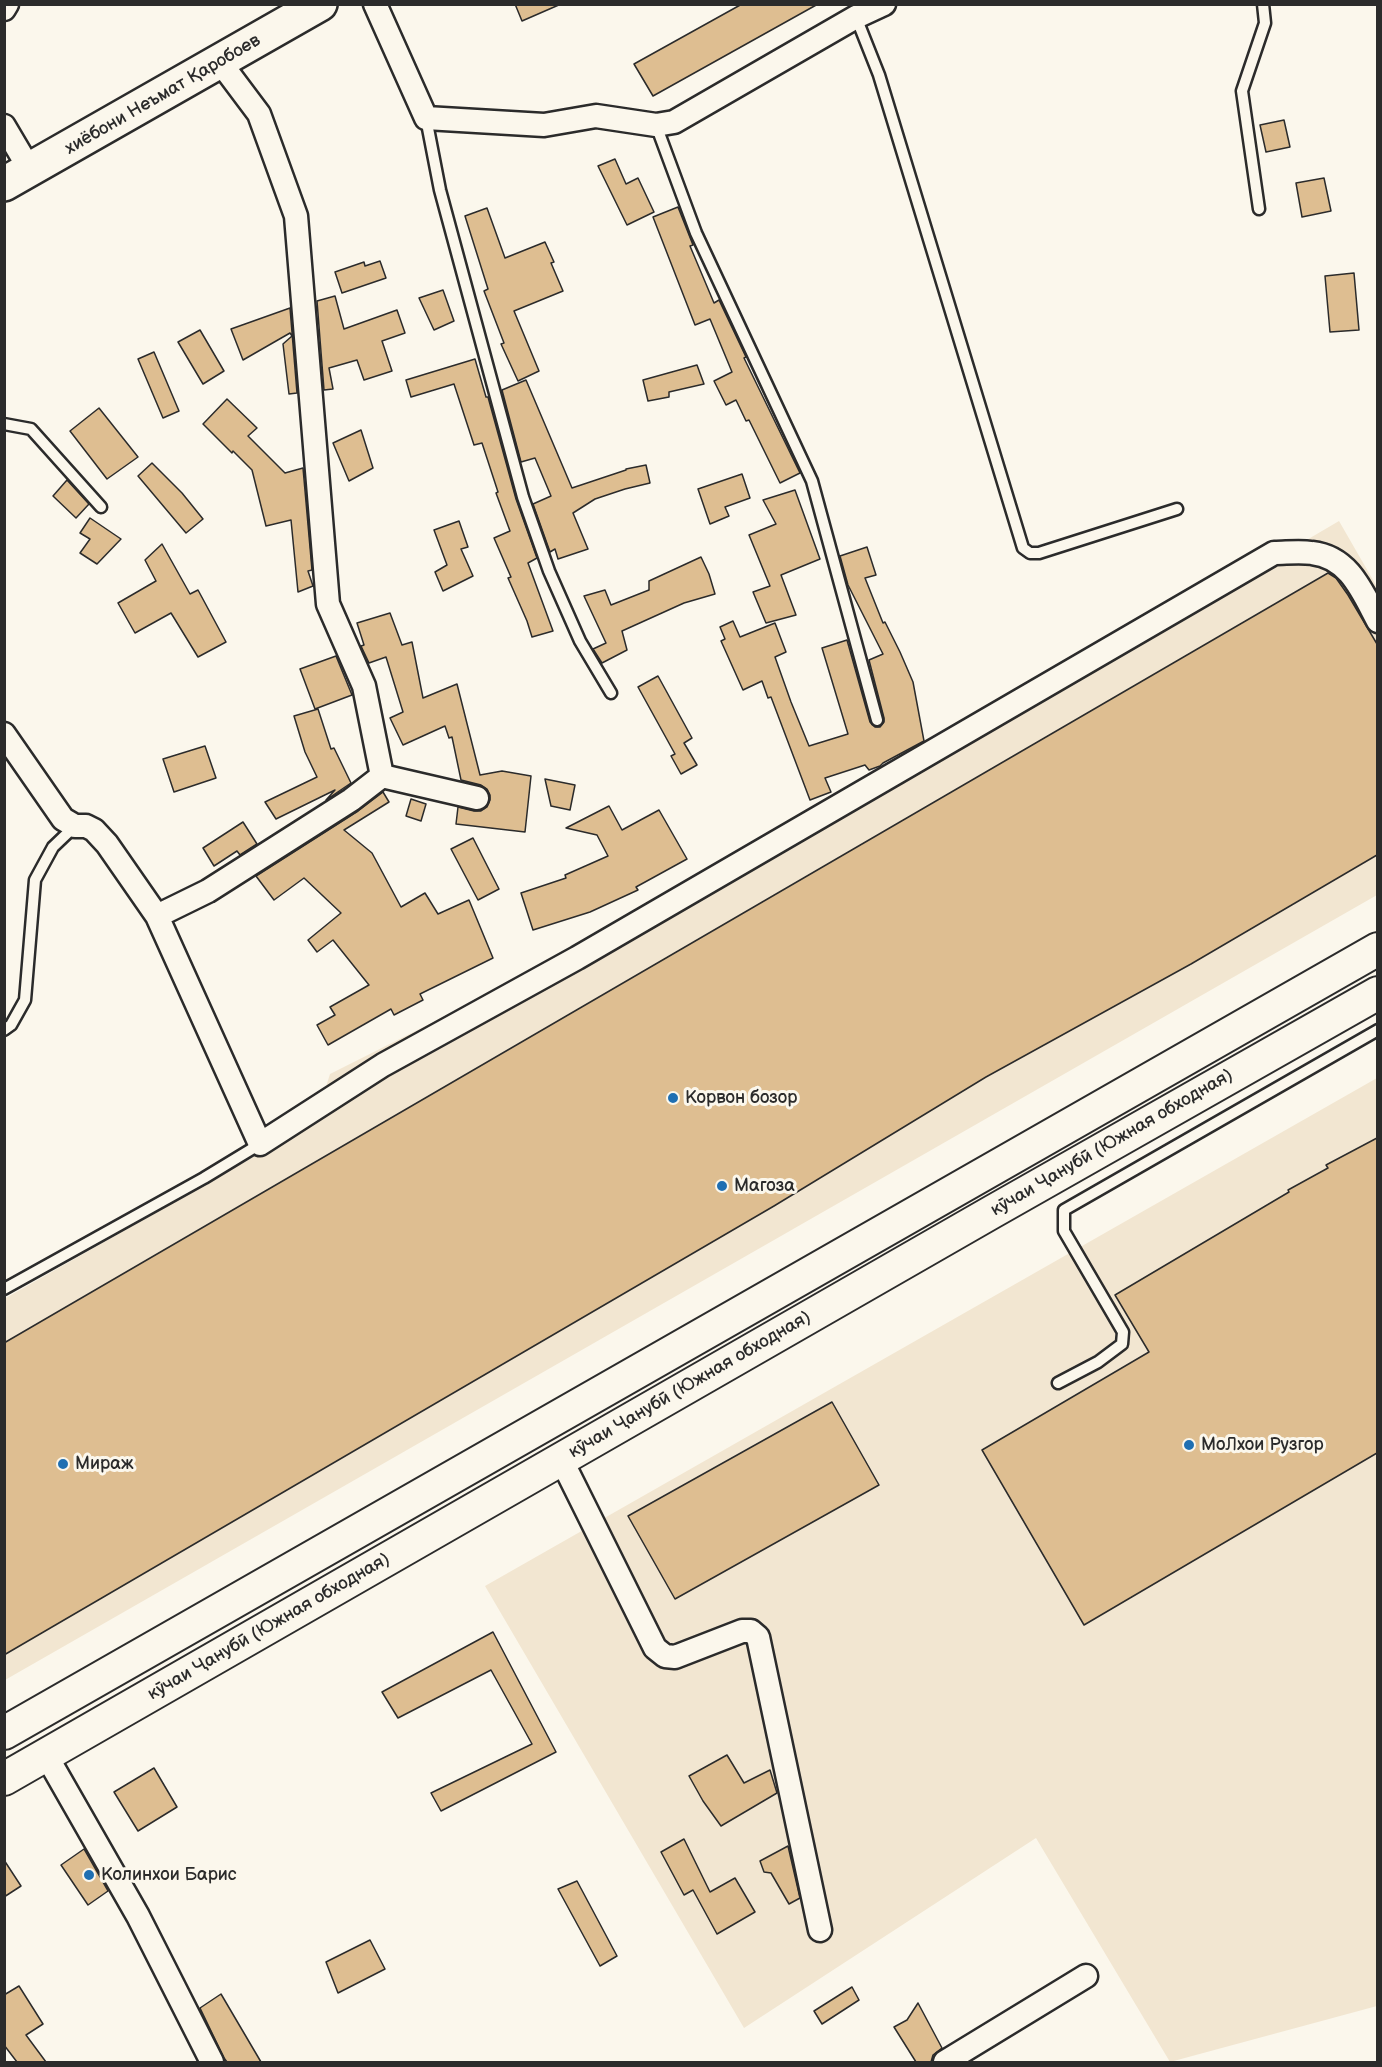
<!DOCTYPE html>
<meta charset="utf-8">
<style>
body{margin:0}
#map{position:relative;width:1382px;height:2067px;overflow:hidden;background:#fbf7ec;font-family:"Balsamiq Sans",sans-serif}
canvas{display:block}
.frame{position:absolute;inset:0;border:6px solid #2b2b2b;pointer-events:none}
</style>
<div id="map">
<canvas width="1382" height="2067"></canvas>
<div class="frame"></div>
</div>
<script>
const c = document.querySelector('canvas').getContext('2d');
c.lineJoin = 'round';
function paint(path, color) { c.fillStyle = color; c.fill(path, 'evenodd'); }
function trace(path, color, width, dash) { c.strokeStyle = color; c.lineWidth = width; c.lineCap = dash ? 'butt' : 'round'; c.setLineDash(dash || []); c.stroke(path); }
function write(font, color, halo, rows, align = 'center') {
  c.font = font + ' "Balsamiq Sans",sans-serif'; c.lineWidth = 6; c.setLineDash([]); c.textBaseline = 'middle'; c.strokeStyle = halo; c.fillStyle = color; for (const [text, x, y, turn = 0] of rows) {
    c.save(); c.translate(x, y); c.rotate((+turn || 0) * Math.PI / 180); c.textAlign = isNaN(turn) ? turn : align; if (halo) c.strokeText(text, 0, 0); c.fillText(text, 0, 0); c.restore();
  }
}
const built = new Path2D(`
 M 1339,521 L 1377,587 L 1377,895 L 5,1680 L 4,1299 L 315,1122 L 330,1074 L 517,980 L 1128,645 Z
 M 1377,1078 L 1377,2006 L 1170,2062 L 1036,1838 L 744,2028 L 485,1586 Z`);
const building = new Path2D(`
 M 515,4 L 561,4 L 522,21 Z
 M 742,4 L 818,4 L 653,96 L 634,64 Z
 M 1284,120 L 1290,147 L 1266,152 L 1260,125 Z
 M 615,159 L 626,184 L 638,178 L 654,212 L 627,225 L 598,166 Z
 M 1324,178 L 1331,211 L 1302,217 L 1296,183 Z
 M 678,207 L 693,245 L 690,246 L 714,303 L 719,300 L 746,357 L 744,358 L 800,473 L 780,483 L 749,420 L 746,421 L 736,400 L 726,405 L 714,381 L 732,372 L 710,319 L 695,325 L 653,217 Z
 M 487,208 L 505,258 L 545,242 L 554,262 L 551,263 L 563,291 L 514,311 L 539,371 L 518,381 L 501,344 L 504,343 L 484,291 L 488,289 L 465,216 Z
 M 380,261 L 386,278 L 342,293 L 335,272 L 364,262 L 365,266 Z
 M 1354,273 L 1359,330 L 1330,332 L 1325,276 Z
 M 443,290 L 454,321 L 434,330 L 419,298 Z
 M 335,296 L 344,329 L 397,310 L 405,333 L 382,341 L 392,371 L 364,380 L 357,360 L 329,368 L 333,389 L 324,390 L 317,301 Z
 M 290,308 L 297,393 L 289,394 L 283,344 L 292,336 L 290,333 L 243,360 L 231,329 Z
 M 200,330 L 224,371 L 203,384 L 178,342 Z
 M 154,352 L 179,411 L 163,418 L 138,359 Z
 M 475,359 L 486,397 L 488,397 L 516,499 L 537,558 L 528,563 L 553,631 L 532,637 L 527,621 L 508,578 L 511,577 L 494,538 L 510,531 L 496,493 L 498,492 L 482,443 L 474,445 L 454,384 L 411,397 L 406,380 Z
 M 697,365 L 704,384 L 669,392 L 669,397 L 648,401 L 643,380 Z
 M 526,380 L 572,488 L 626,470 L 626,469 L 646,465 L 650,483 L 625,489 L 595,499 L 573,513 L 588,549 L 558,559 L 555,549 L 550,552 L 533,504 L 551,496 L 535,458 L 521,462 L 502,390 Z
 M 227,399 L 257,428 L 248,436 L 285,473 L 303,468 L 312,570 L 308,571 L 313,586 L 298,592 L 291,520 L 266,526 L 252,470 L 233,451 L 232,453 L 203,424 Z
 M 99,408 L 138,457 L 107,479 L 70,431 Z
 M 361,430 L 373,468 L 349,481 L 333,443 Z
 M 152,463 L 182,493 L 203,519 L 186,533 L 138,476 Z
 M 742,474 L 750,498 L 725,507 L 729,516 L 710,524 L 698,489 Z
 M 67,480 L 89,504 L 76,518 L 53,496 Z
 M 795,490 L 820,559 L 781,575 L 796,615 L 766,623 L 753,592 L 770,586 L 749,535 L 776,524 L 763,500 Z
 M 90,518 L 121,539 L 97,564 L 80,553 L 90,539 L 80,533 Z
 M 459,521 L 468,547 L 461,549 L 473,576 L 443,591 L 435,572 L 447,565 L 434,530 Z
 M 162,544 L 190,594 L 198,590 L 226,642 L 198,657 L 171,613 L 135,633 L 118,603 L 156,581 L 145,560 Z
 M 867,547 L 876,575 L 865,578 L 883,623 L 885,622 L 900,652 L 913,682 L 924,741 L 883,763 L 880,766 L 869,770 L 865,765 L 825,778 L 831,792 L 810,800 L 771,697 L 768,698 L 762,681 L 743,690 L 721,641 L 725,639 L 720,627 L 733,621 L 740,637 L 775,623 L 786,652 L 775,657 L 791,702 L 809,746 L 848,734 L 822,648 L 847,640 L 870,722 L 875,727 L 880,727 L 884,722 L 884,718 L 869,660 L 883,654 L 848,585 L 840,556 Z
 M 701,557 L 709,574 L 715,594 L 684,603 L 622,631 L 627,650 L 602,663 L 593,649 L 606,643 L 584,596 L 605,590 L 611,605 L 649,590 L 649,581 Z
 M 1328,573 L 1336,578 L 1348,595 L 1377,644 L 1377,855 L 1191,964 L 986,1077 L 774,1206 L 4,1655 L 4,1343 Z
 M 390,613 L 402,645 L 412,642 L 423,698 L 457,684 L 480,775 L 502,771 L 531,776 L 525,832 L 456,824 L 458,807 L 474,811 L 481,811 L 487,807 L 490,800 L 490,795 L 487,789 L 481,785 L 461,780 L 452,737 L 449,738 L 445,726 L 403,745 L 390,718 L 403,712 L 386,657 L 369,663 L 361,646 L 364,645 L 357,623 Z
 M 336,656 L 352,695 L 315,709 L 300,669 Z
 M 658,676 L 692,738 L 684,743 L 697,765 L 681,774 L 671,756 L 675,754 L 638,687 Z
 M 318,709 L 331,749 L 334,748 L 351,783 L 326,800 L 335,790 L 276,819 L 265,802 L 317,777 L 305,752 L 294,716 Z
 M 205,746 L 216,778 L 174,792 L 163,759 Z
 M 545,779 L 575,785 L 570,810 L 551,806 Z
 M 383,792 L 389,802 L 344,830 L 372,853 L 401,907 L 425,893 L 438,914 L 469,900 L 493,958 L 420,994 L 423,1000 L 394,1015 L 391,1009 L 328,1045 L 317,1025 L 335,1015 L 330,1007 L 369,985 L 333,940 L 317,952 L 308,940 L 341,913 L 304,878 L 274,900 L 256,876 L 358,811 Z
 M 411,799 L 426,804 L 421,821 L 406,816 Z
 M 609,806 L 622,830 L 659,810 L 687,859 L 636,887 L 638,890 L 590,912 L 533,930 L 521,893 L 566,878 L 565,875 L 608,856 L 597,835 L 566,828 Z
 M 243,822 L 257,844 L 240,855 L 237,851 L 214,866 L 203,848 Z
 M 473,838 L 499,889 L 478,900 L 451,849 Z
 M 1377,1138 L 1377,1453 L 1084,1625 L 982,1450 L 1149,1352 L 1115,1295 L 1289,1192 L 1288,1190 L 1328,1168 L 1326,1165 Z
 M 832,1402 L 879,1485 L 675,1599 L 628,1516 Z
 M 493,1632 L 556,1752 L 441,1811 L 431,1793 L 532,1744 L 491,1670 L 398,1718 L 382,1692 Z
 M 727,1755 L 744,1783 L 770,1770 L 777,1793 L 721,1826 L 703,1801 L 689,1776 Z
 M 154,1768 L 177,1807 L 138,1831 L 114,1792 Z
 M 684,1839 L 710,1892 L 735,1878 L 755,1912 L 717,1934 L 693,1890 L 684,1895 L 661,1852 Z
 M 788,1846 L 800,1898 L 789,1904 L 771,1873 L 764,1872 L 760,1861 Z
 M 84,1849 L 108,1891 L 88,1905 L 61,1865 Z
 M 4,1860 L 21,1886 L 4,1897 Z
 M 577,1881 L 617,1956 L 600,1966 L 558,1889 Z
 M 370,1940 L 385,1969 L 338,1993 L 326,1962 Z
 M 19,1986 L 43,2024 L 26,2035 L 46,2062 L 17,2062 L 4,2045 L 4,1995 Z
 M 852,1987 L 859,2000 L 822,2024 L 814,2011 Z
 M 221,1994 L 261,2062 L 227,2062 L 224,2058 L 200,2008 Z
 M 918,2003 L 942,2048 L 933,2055 L 931,2062 L 916,2062 L 894,2027 L 907,2020 Z`);
const service = new Path2D(`
 M 856,17 L 879,75 L 1023,548 L 1030,553 L 1039,553 L 1177,509
 M 426,118 L 440,190 L 523,497 L 549,571 L 580,641 L 611,693
 M 656,125 L 696,233 L 812,481 L 877,720
 M 1259,209 L 1242,91 L 1265,23 L 1263,4
 M 4,424 L 31,429 L 101,507
 M 4,1030 L 11,1025 L 25,1000 L 35,880 L 53,847 L 75,826
 M 4,1289 L 204,1178 L 260,1144
 M 1058,1383 L 1098,1362 L 1122,1344 L 1123,1332 L 1064,1231 L 1064,1210 L 1378,1030`);
const minor = new Path2D(`
 M 375,4 L 426,118 L 544,125 L 596,116 L 656,125 L 674,122 L 856,17 L 884,4
 M 4,9 L 7,4
 M 220,62 L 259,114 L 296,216 L 328,604 L 364,686 L 382,776
 M 4,126 L 30,170
 M 4,734 L 63,819 L 75,826 L 86,826 L 94,830 L 107,844 L 157,916 L 260,1144 L 383,1065 L 577,958 L 1274,553 C 1286,553 1299,551 1312,553 C 1349,557 1362,591 1378,621
 M 157,916 L 208,891 L 351,800 L 382,776 L 477,798
 M 561,1459 L 655,1648 L 665,1656 L 675,1657 L 742,1631 L 751,1631 L 758,1637 L 820,1930
 M 46,1755 L 138,1916 L 212,2062
 M 945,2062 L 1086,1976`);
const secondary = new Path2D(`
 M 4,1733 L 1378,949
 M 4,1779 L 992,1212 L 1378,993`);
const trunk = new Path2D(`
 M 4,184 L 320,4`);
const markers = [
 [673,1098,6,"#1f6fb2"],
 [722,1186,6,"#1f6fb2"],
 [1189,1445,6,"#1f6fb2"],
 [63,1464,6,"#1f6fb2"],
 [89,1875,6,"#1f6fb2"]
];
const streetNames = [
 ["хиёбони Неъмат Қаробоев",163,95,-30],
 ["кӯчаи Ҷанубӣ (Южная обходная)",1112,1143,-30],
 ["кӯчаи Ҷанубӣ (Южная обходная)",690,1385,-30],
 ["кӯчаи Ҷанубӣ (Южная обходная)",269,1627,-30]
];
const poiNames = [
 ["Корвон бозор",685,1098],
 ["Магоза",734,1186],
 ["МоЛхои Рузгор",1201,1445],
 ["Мираж",75,1464],
 ["Колинхои Барис",101,1875]
];
paint(built, '#f2e6d1');
paint(building, '#debe91');
trace(building, '#2b2b2b', 1.5);
trace(service, '#2b2b2b', 15);
trace(minor, '#2b2b2b', 27);
trace(secondary, '#2b2b2b', 36);
trace(trunk, '#2b2b2b', 38);
trace(service, '#fbf7ec', 10);
trace(minor, '#fbf7ec', 22);
trace(secondary, '#fbf7ec', 32);
trace(trunk, '#fbf7ec', 33);
for (const [x, y, r, color] of markers) { const dot = new Path2D(); dot.arc(x, y, r, 0, 2 * Math.PI); c.fillStyle = color; c.fill(dot); trace(dot, '#fbf7ec', 2); }
write('18px', '#2b2b2b', '#fbf7ec', streetNames);
write('18px', '#2b2b2b', '#fbf7ec', poiNames, 'left');
</script>
